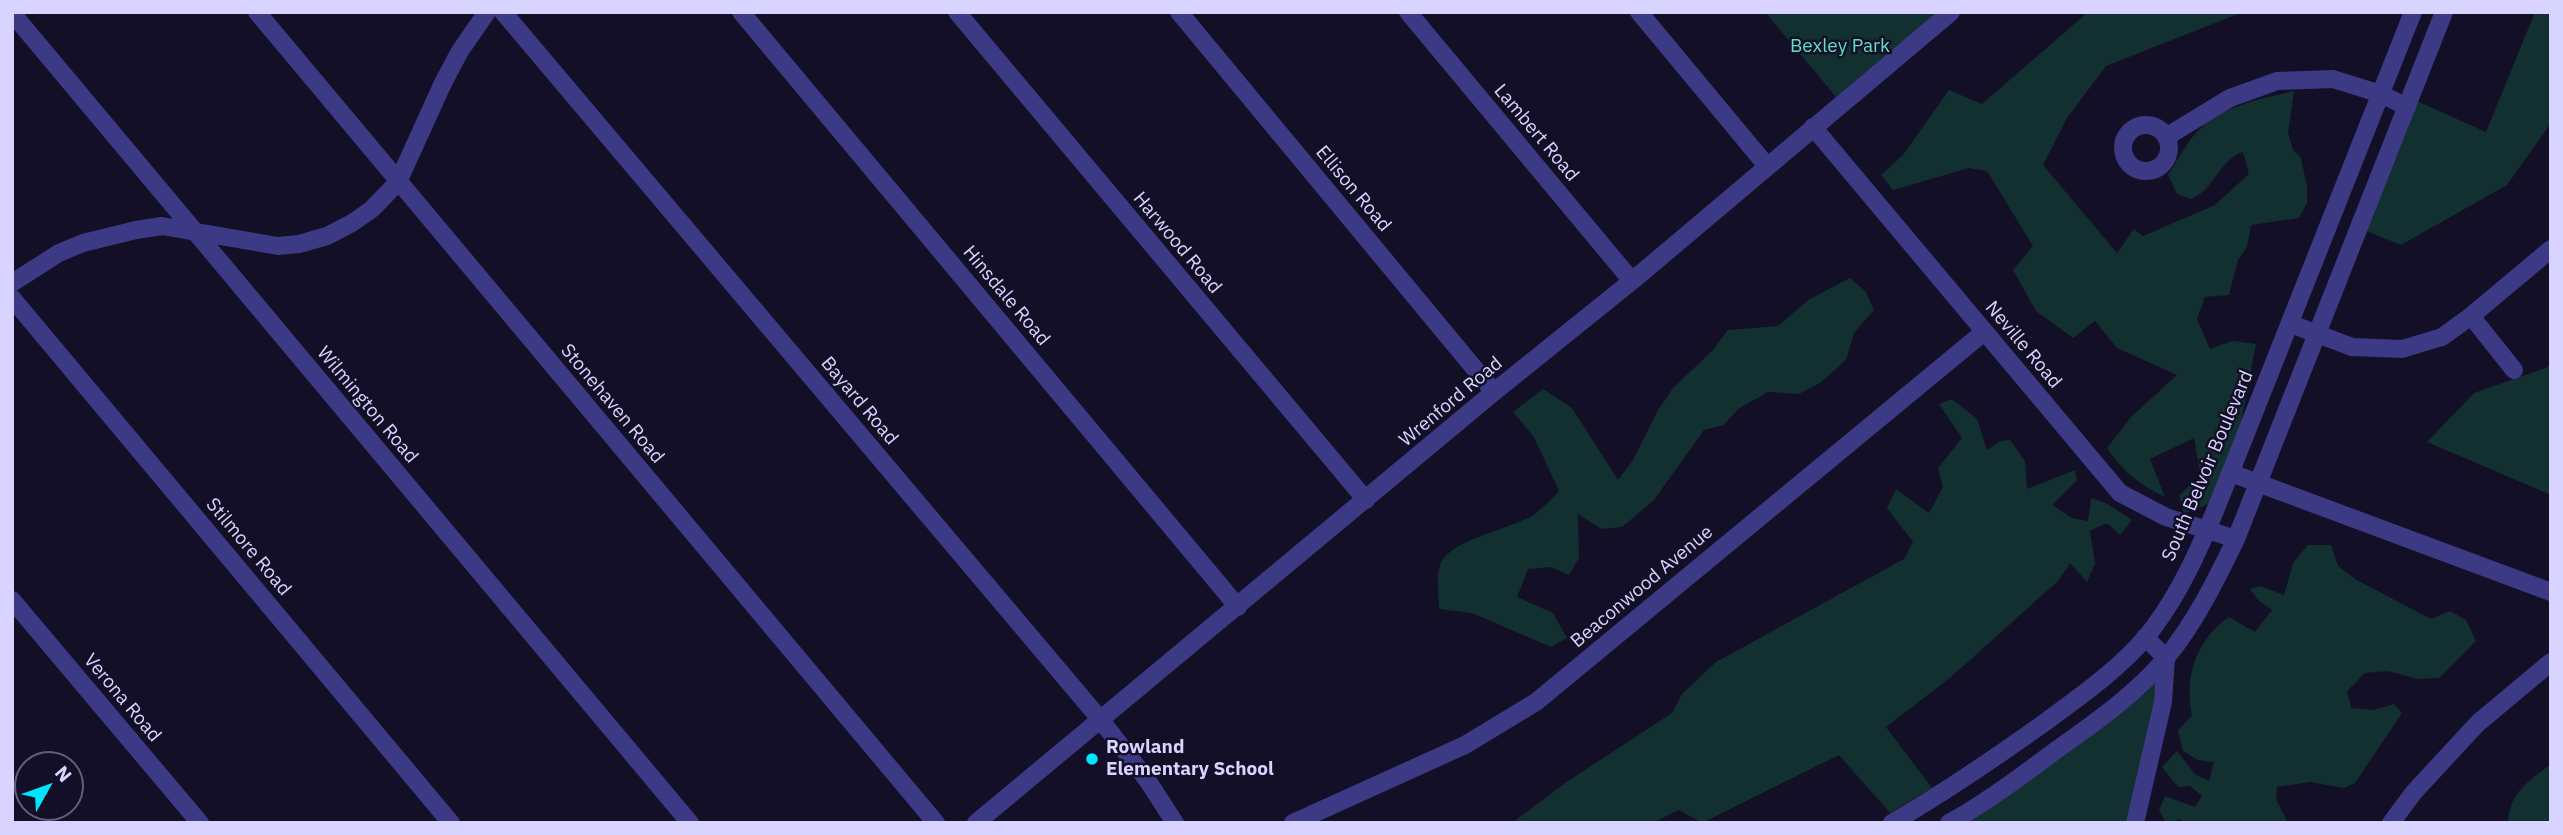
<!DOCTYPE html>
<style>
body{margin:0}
#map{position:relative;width:2563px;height:835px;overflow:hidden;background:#130f26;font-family:"IBM Plex Sans",sans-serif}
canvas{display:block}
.frame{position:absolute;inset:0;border:14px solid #d9d4ff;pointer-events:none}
.north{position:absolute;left:14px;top:751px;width:70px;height:70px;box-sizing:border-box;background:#130f26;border:2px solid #625e7d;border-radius:50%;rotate:50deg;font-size:19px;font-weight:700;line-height:28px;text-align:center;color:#d9d4ff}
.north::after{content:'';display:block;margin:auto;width:24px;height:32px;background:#00e5ff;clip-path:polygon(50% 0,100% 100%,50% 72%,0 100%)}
</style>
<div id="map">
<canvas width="2563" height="835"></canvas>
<div class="frame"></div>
<div class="north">N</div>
</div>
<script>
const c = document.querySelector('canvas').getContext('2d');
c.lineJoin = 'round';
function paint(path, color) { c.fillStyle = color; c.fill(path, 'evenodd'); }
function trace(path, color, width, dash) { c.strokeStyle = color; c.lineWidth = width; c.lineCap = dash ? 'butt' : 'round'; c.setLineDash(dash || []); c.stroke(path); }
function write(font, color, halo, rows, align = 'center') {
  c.font = font + ' "IBM Plex Sans",sans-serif'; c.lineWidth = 5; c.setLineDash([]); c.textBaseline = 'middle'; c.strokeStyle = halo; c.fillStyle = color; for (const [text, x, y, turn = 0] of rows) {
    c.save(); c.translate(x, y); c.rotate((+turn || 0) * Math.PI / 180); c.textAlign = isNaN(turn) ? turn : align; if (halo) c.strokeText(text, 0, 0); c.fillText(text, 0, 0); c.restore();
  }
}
const green = new Path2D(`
 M 1765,12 L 1937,12 L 1836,97 Z
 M 2088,12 L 2243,12 L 2106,66 L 2067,118 L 2043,165 L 2117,253 L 2134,229 L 2143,236 L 2215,205 L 2249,174 L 2243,152 C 2219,160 2214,190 2191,199 L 2177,194 L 2168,175 C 2178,159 2188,139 2203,126 C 2227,105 2264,98 2294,91 L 2288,133 L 2293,150 L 2301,158 L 2307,186 L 2307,203 L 2299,218 L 2251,225 L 2247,247 L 2238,260 L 2229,295 L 2205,297 L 2197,319 L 2210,349 L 2232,341 L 2256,344 L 2240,428 L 2211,503 L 2184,514 L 2179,496 L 2190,485 L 2201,479 L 2194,438 L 2150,459 L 2165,497 C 2140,485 2123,472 2107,448 L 2131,417 L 2177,375 L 2117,348 L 2095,321 L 2073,338 L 2036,311 L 2013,270 L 2033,246 L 1987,171 L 1969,168 L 1893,190 L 1881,175 L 1903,155 L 1949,90 L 1982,104 Z
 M 2535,12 L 2551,12 L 2551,123 L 2507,185 L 2401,245 L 2359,228 L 2410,98 L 2486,132 Z
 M 1850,278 L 1866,292 L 1874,310 L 1854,333 L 1846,360 L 1820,383 L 1799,394 L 1768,392 L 1738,409 L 1724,425 L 1704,430 L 1654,500 L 1622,527 L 1602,529 L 1578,514 L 1579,558 L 1569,575 L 1551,567 L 1528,569 L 1517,597 L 1553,613 L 1567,638 L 1551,647 L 1472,613 L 1439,609 C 1439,597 1436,577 1440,565 C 1448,540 1512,529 1535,514 C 1543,508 1551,499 1559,491 L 1534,437 L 1513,412 L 1543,389 L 1572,408 L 1618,480 L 1633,460 L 1658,410 L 1673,388 L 1712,351 L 1728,330 L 1778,326 L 1808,300 Z
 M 2551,366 L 2551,495 L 2427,442 L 2474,393 Z
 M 1952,399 L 1977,419 L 1987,450 L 2001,441 L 2010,440 L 2025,461 L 2027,489 L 2075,470 L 2077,480 L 2052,505 L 2072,518 L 2088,521 L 2091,498 L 2106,503 L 2132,520 L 2120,535 L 2107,523 L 2090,531 L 2095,564 L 2087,582 L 2070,563 L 2059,580 L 1951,677 L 1886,727 L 1932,788 L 1890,813 L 1839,755 L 1702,823 L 1679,810 L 1652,823 L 1512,823 L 1565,783 L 1672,713 L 1682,694 L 1716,662 L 1904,559 L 1913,542 L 1887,508 L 1896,489 L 1929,513 L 1943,487 L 1938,468 L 1962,438 L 1939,404 Z
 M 2308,545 L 2331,545 L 2338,566 L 2355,579 L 2431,619 L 2450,611 L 2466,620 L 2476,641 L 2439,678 L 2417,679 L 2388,671 L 2365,673 L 2347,691 L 2351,708 L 2374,710 L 2394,704 L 2402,713 L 2355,783 L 2344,788 L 2310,782 L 2277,787 L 2276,799 L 2288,823 L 2185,823 L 2180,819 L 2166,823 L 2159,810 L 2165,796 L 2195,807 L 2202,796 L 2190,786 L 2178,787 L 2162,767 L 2177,751 L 2195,774 L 2209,781 L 2214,762 L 2198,760 L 2183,751 L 2178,731 L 2192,715 C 2184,678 2196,639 2229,617 L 2255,632 L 2272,610 L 2258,600 L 2250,589 L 2260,586 L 2284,595 L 2293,563 Z
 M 2166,658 L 2135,823 L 1949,823 Z
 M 2551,764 L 2551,823 L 2508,823 C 2510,791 2528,782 2551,764 Z`);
const minor = new Path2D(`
 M 257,12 L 936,823
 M 503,12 L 1100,719 L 1148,781 L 1175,823
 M 741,12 L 1238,607
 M 957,12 L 1366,500
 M 1179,12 L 1494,392
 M 1408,12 L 1632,281
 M 1639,12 L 1767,166
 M 12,13 L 690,823
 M2123 148a23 23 0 1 1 46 0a23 23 0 1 1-46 0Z
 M 1813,127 L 2120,493 L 2166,517 L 2236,539
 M 2166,137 L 2230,98 L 2277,81 L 2333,79 L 2381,94 L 2407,107
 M 12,283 L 59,253 L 83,243 L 136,230 L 162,226 L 278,246 L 299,244 L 327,236 L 352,223 L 372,209 L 398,182 L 443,83 L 460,51 L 487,12
 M 12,298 L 451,823
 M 2471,316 L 2514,370
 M 2291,324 L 2352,347 L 2402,349 L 2442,337 L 2471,316 L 2551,249
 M 2231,473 L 2551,592
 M 12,600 L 200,823
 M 976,823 L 1494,392 L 1632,281 L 1951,12
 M 1293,823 L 1465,745 L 1536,702 L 1984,332
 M 1892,823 C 1945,792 1995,758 2044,723 C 2079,697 2118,670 2146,637 C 2187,587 2211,521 2235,461 L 2413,12
 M 1949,823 C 1987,802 2021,776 2055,751 C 2094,723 2135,695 2166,658 C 2195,623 2216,580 2236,539 L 2444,12
 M 2135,823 L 2163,702 L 2166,658 L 2145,637
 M 2391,823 L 2414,792 L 2478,723 L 2551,662`);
const markers = [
 [1092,759,7,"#00e5ff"]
];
const parkNames = [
 ["Bexley Park",1840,47]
];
const streetNames = [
 ["Lambert Road",1536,133,50],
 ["Ellison Road",1353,189,50],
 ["Harwood Road",1177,243,50],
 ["Hinsdale Road",1006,296,50],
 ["Neville Road",2023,345,50],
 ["Bayard Road",859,401,50],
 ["Wrenford Road",1451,402,-40],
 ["Stonehaven Road",612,404,50],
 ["Wilmington Road",367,405,50],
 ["South Belvoir Boulevard",2208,466,-67],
 ["Stilmore Road",248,547,50],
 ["Beaconwood Avenue",1642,587,-40],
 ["Verona Road",122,698,50]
];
const poiNames = [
 ["Rowland",1106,748],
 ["Elementary School",1106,770]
];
paint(green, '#12302f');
trace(minor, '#3d3a85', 18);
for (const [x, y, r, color] of markers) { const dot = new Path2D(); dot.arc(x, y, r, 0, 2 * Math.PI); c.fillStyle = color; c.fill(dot); trace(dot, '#130f26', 2.5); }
write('19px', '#5fe0c0', '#130f26', parkNames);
write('19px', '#d9d4ff', '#130f26', streetNames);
write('bold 19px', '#d9d4ff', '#130f26', poiNames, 'left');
</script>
